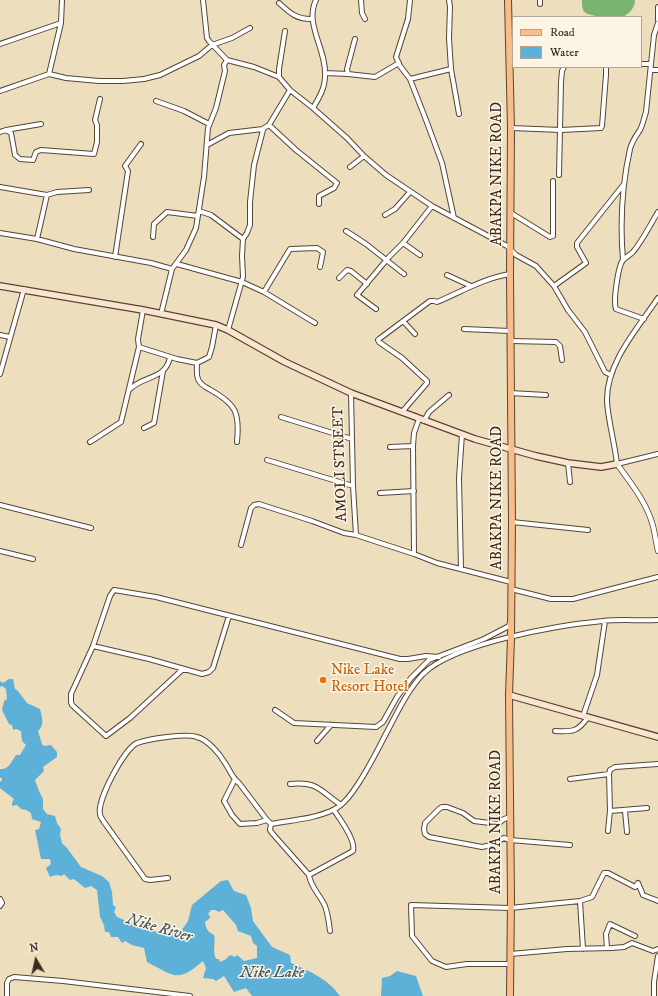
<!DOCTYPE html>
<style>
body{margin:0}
#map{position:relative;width:658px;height:996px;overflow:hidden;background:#eddfbd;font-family:"IM FELL DW Pica",serif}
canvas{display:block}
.legend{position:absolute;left:512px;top:16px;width:130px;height:52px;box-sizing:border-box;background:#fcf5e5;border:1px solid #afa495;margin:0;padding:5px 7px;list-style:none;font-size:12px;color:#3b2a1e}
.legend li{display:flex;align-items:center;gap:8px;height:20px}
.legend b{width:20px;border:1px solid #afa495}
.north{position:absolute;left:16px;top:940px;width:40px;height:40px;-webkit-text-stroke:3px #fcf5e5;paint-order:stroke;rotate:351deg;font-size:11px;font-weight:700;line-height:16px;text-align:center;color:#3b2a1e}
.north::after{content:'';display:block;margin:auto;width:14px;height:18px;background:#3b2a1e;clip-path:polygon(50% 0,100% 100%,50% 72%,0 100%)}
</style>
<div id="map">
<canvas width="658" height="996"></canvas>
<ul class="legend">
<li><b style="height:5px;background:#f8bd89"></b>Road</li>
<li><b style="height:11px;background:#5db0d8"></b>Water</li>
</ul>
<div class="north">N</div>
</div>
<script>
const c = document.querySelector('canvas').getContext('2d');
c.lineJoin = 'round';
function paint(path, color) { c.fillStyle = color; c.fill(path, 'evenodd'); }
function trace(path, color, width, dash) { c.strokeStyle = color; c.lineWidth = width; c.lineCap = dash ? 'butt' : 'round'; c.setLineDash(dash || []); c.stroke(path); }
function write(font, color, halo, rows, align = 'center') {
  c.font = font + ' "IM FELL DW Pica",serif'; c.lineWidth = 3; c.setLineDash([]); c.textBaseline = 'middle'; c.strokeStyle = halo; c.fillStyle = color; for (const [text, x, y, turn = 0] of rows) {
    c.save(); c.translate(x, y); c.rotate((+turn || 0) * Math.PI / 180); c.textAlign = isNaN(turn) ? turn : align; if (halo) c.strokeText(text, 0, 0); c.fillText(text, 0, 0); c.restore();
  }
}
const forest = new Path2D(`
 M 582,0 L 635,0 C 635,7 630,14 622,17 C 616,19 585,17 583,10 C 582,7 582,3 582,0 Z`);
const water = new Path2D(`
 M 9,679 L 13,679 L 15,689 L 18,691 L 27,703 L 40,709 C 42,717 45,725 38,731 L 42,744 L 44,746 L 51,745 L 57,752 L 57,757 L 43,767 L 44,771 L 35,780 L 39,791 L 43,799 L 43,809 L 47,814 L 55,816 L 57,823 L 61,829 L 60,835 L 62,843 L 67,848 L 81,867 L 102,876 L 109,882 L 112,892 L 113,905 L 116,907 L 114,912 L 117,917 C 137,926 156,934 179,934 L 188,921 L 192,905 L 221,881 L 228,880 L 234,891 L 246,895 L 251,908 L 253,921 L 272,947 L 290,955 L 291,963 C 310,971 328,979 340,996 L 252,996 L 246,988 L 234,992 L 224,976 L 216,981 L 213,979 L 203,978 L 206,968 L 203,961 C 177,984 173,975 147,962 L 144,948 L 132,945 L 125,941 L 122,943 L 118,937 L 111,937 L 109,932 L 105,932 L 104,925 L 100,917 L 97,890 L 91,886 L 85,888 L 74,879 L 70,880 L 64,874 L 62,876 L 56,875 L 50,877 L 46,868 L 51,864 L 50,859 L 41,859 L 35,830 L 39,829 L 41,822 L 32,819 L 31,813 L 26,810 L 21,809 L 17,805 L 12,806 L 12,803 L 14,799 L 0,788 L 0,782 L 2,780 L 2,778 L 0,778 L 0,769 C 9,770 11,762 16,755 L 20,755 L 26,745 L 22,741 L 21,731 L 16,729 L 13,730 L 12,725 L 9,724 L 2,710 L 4,701 L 7,699 L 6,689 L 2,686 L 0,687 L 0,681 L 3,683 ZM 211,910 L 215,910 L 219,912 L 223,910 L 236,925 L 238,931 L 251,936 L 253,943 L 257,946 L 257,958 L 244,961 L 237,955 L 235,957 L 230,955 L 226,959 L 220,962 L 219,959 L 216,959 C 212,950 216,944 214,935 C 208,932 206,929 205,922 L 210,918 L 210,916 L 208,914 Z
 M 397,971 L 416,976 L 423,996 L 381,996 L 382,978 L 390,976 Z`);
const minor = new Path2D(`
 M 361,0 L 362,13 L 365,19
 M 410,0 L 408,19 L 396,57 L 400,66 L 410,79 L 451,69 L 449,38 L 450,7 L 449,0
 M 279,3 C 290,13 296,19 311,19
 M 540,4 L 540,0
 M 658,7 L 658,20
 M 0,44 L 61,23
 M 227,60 L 254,67 L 279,77 L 290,90 L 313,108 L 347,138 L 364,156 L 386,175 L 432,206 L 507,246 L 516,255 L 536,266 L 554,286 L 568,310 L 585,332 L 605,372 L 611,375
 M 641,64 L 651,64
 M 451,69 L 459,114
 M 651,70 L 658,70
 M 326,73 L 348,74 L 347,69 L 355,39
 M 49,74 L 61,23 L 62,0
 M 348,74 L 375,77 L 399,63
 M 279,77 L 279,69 L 285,31
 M 410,79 L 426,120 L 442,163 L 454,218
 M 0,91 L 49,74 L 66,78 L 99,81 L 123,81 L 144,79 L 160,75 L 199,56 L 212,45 L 232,38 L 250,28
 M 156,101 L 184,111 L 209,124
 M 313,108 C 319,98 325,88 325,76 C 327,50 304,24 316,0
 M 269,125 L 296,150 L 337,183 L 334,188 L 319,196 L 319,204
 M 511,128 L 561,130 L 601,128 L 602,126 L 606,75 L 606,67
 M 6,130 L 41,124
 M 0,132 L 6,130 L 11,133 L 15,155 L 20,159 L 33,160 L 36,152 L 41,150 L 94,154 L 97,142 L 97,125 L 95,120 L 100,99
 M 207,145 L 229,133 L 263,129
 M 350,167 L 364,156
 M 559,175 L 561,82 L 562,71 L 564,67
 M 0,187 L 47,195 L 57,192 L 89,190
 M 199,211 L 211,215 L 243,239 L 242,256 L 243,277 L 228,330
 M 511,213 L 550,237 L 553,236 L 553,181
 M 385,215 L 395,209 L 410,192
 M 346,231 L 366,244 L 404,274
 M 0,233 L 37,239 L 74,249 L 151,263 L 172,269
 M 153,237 L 154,224 L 167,212 L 198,216
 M 37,239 L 47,195
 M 243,239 L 247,233 L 250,225 L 250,202 L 254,165 L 263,130 L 264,128 L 269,125 L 290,90
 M 403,243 L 420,255
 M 115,257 L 128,171 L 125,166 L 141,144
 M 623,260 C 620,224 622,185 630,149 C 632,141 636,136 640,130 C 643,124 644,118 646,112 L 654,35 L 658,23
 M 177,264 L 242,282 L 264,292 L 315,323
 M 447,275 L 471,286
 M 339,278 L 347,270 L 351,271 L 367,284
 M 554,286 L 586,263 L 577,247 L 577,243 L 624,184
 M 264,292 L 290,249 L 317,248 L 323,252 L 320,267
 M 658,298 C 638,328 606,363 607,401 C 608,421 615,444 617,464 L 658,454
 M 376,309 L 357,295 L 389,257 L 403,243 L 432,206
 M 143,310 L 138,339 L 139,347 L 177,359 L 197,363 L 209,357 L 212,347 L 216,325
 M 161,314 L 172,269 L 186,250 L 196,228 L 204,177 L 208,128 L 216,108 L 225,71 L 224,65 L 227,60 L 209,41 L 207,38 L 203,0
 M 644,319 L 616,309 C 613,302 618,266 623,260 C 626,257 630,255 633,252 C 643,240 650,225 658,212
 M 403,321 L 415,334
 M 464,329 L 510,331
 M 0,335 L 10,337
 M 511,341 L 556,342 L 560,346 L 562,360
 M 197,363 C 197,368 196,374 198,379 C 200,384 205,387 209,389 C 236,404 240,412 237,442
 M 0,374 L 24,289
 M 129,390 C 143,375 166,380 170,357
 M 351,393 L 353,486 L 356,535
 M 510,393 L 546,395
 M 402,412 L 427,383 L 427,381 L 402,358 L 379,342 L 378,340 L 379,339 L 430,301 L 434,301 L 437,302 C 461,292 484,278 510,274
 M 281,417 L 352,439
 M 424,421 L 429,412 L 449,395
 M 144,428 L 154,423 L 163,371
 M 90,442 L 121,422 L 139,347
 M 390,447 L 413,446
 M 267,460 L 353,486
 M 568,463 L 570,482
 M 380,493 L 414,491
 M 0,505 L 91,528
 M 512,522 L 588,530
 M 241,545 L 251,508 L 254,505 L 259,504 L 312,521 L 344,533 L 356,535 L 414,554 L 437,563 L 511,582
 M 0,551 L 33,559
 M 414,554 L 413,446 L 414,433 L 419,419
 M 461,569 L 459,478 L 462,434
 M 511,589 L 551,599 L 573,599 L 658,577
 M 93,646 L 149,659 L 202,674 L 209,672 L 213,668 L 229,616
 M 183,669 L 130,718 L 106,736 L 72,705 L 71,702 L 71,694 L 93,646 L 110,596 L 114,590 L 156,597 L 400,659 L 408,659 L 426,656 L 439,657
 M 275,710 L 294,723 L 376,727 L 383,722 L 397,697 L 411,678 L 429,660 L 484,639 L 509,626 L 510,622
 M 583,716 L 597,675 L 605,621
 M 555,731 C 572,732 578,732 588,717
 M 317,741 L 331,725
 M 235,779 L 224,801 L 232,815 L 240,824 L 257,823 L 267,820
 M 570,779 L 609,774
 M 290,784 C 318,781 320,791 341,805
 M 610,811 L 647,808
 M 625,811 L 627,832
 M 510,817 L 504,819 L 498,824 L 474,821 L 463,813 L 447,807 L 442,807 L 439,809 L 425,823 L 424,829 L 425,834 L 429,837 L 482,847 L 491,845 L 504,838 L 510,840 L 570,845
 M 271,824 L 270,830 L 272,833 L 309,875 C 310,886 320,895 325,906 C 328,914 329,923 330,931
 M 608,831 L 610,811 L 609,774 L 610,770 L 615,767 L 658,764
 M 309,875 L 353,851 C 356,840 340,820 334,810
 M 168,878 L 150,880 L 145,879 L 104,822 C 103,820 100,817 100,814 C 97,800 124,749 137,743 C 148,739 186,733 197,737 C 208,740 219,753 225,763 C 230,770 232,778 239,783 L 267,820 L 271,824 C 292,820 314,819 333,810 C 344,805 352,793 358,784 C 370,766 379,747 389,728 C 399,709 408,690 423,674 C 454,643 559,625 603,621 C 621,619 640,621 658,620
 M 0,899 L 2,903 L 0,906
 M 580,901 L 583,949
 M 607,948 L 606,934 L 610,924 L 635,936
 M 510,954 L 567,949 L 612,948 L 624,947 L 632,943 L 653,951 L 658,949
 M 510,964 L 467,964 L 446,967 L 432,961 L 412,936 L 411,905 L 510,908 L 580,901 L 592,897 L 604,873 L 608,873 L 635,887 L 638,883 L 643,895 L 658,901
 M 7,996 L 7,983 L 9,979 L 14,977 L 63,981 L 190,996
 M 654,996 L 654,982 L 658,956`);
const tertiary = new Path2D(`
 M 617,464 C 631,483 647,503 653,526 C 655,534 656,542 658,551`);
const secondary = new Path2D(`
 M 0,286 L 143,310 L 216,325 L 228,330 L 285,362 L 351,393 L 475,439 L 536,456 L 568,463 L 601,467 L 617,464
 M 509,695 L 658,737`);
const primary = new Path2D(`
 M 508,0 L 511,128 L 510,274 L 512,522 L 511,638 L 509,695 L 511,899 L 510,996`);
const markers = [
 [323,680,4,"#e8710a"]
];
const streetNames = [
 ["ABAKPA NIKE ROAD",498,174,-90],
 ["AMOLI STREET",341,464,-92],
 ["ABAKPA NIKE ROAD",498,498,-90],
 ["ABAKPA NIKE ROAD",497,822,-90]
];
const foodNames = [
 ["Nike Lake",331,671],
 ["Resort Hotel",331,688]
];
const waterNames = [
 ["Nike River",159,929,16],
 ["Nike Lake",272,974]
];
paint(forest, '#7bb371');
paint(water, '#5db0d8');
trace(minor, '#564536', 6);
trace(tertiary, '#564536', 6);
trace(secondary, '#564536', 8);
trace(primary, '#564536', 8);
trace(minor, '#fff', 4);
trace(tertiary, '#fff', 4.5);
trace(secondary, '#fce5d0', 5.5);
trace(primary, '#f8bd89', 6);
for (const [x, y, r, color] of markers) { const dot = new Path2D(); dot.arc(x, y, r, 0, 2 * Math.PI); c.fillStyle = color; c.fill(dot); trace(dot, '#fcf5e5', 1.5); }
write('15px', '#3b2a1e', '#fcf5e5', streetNames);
write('15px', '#c56008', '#fcf5e5', foodNames, 'left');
write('italic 16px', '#47595f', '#fcf5e5', waterNames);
</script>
